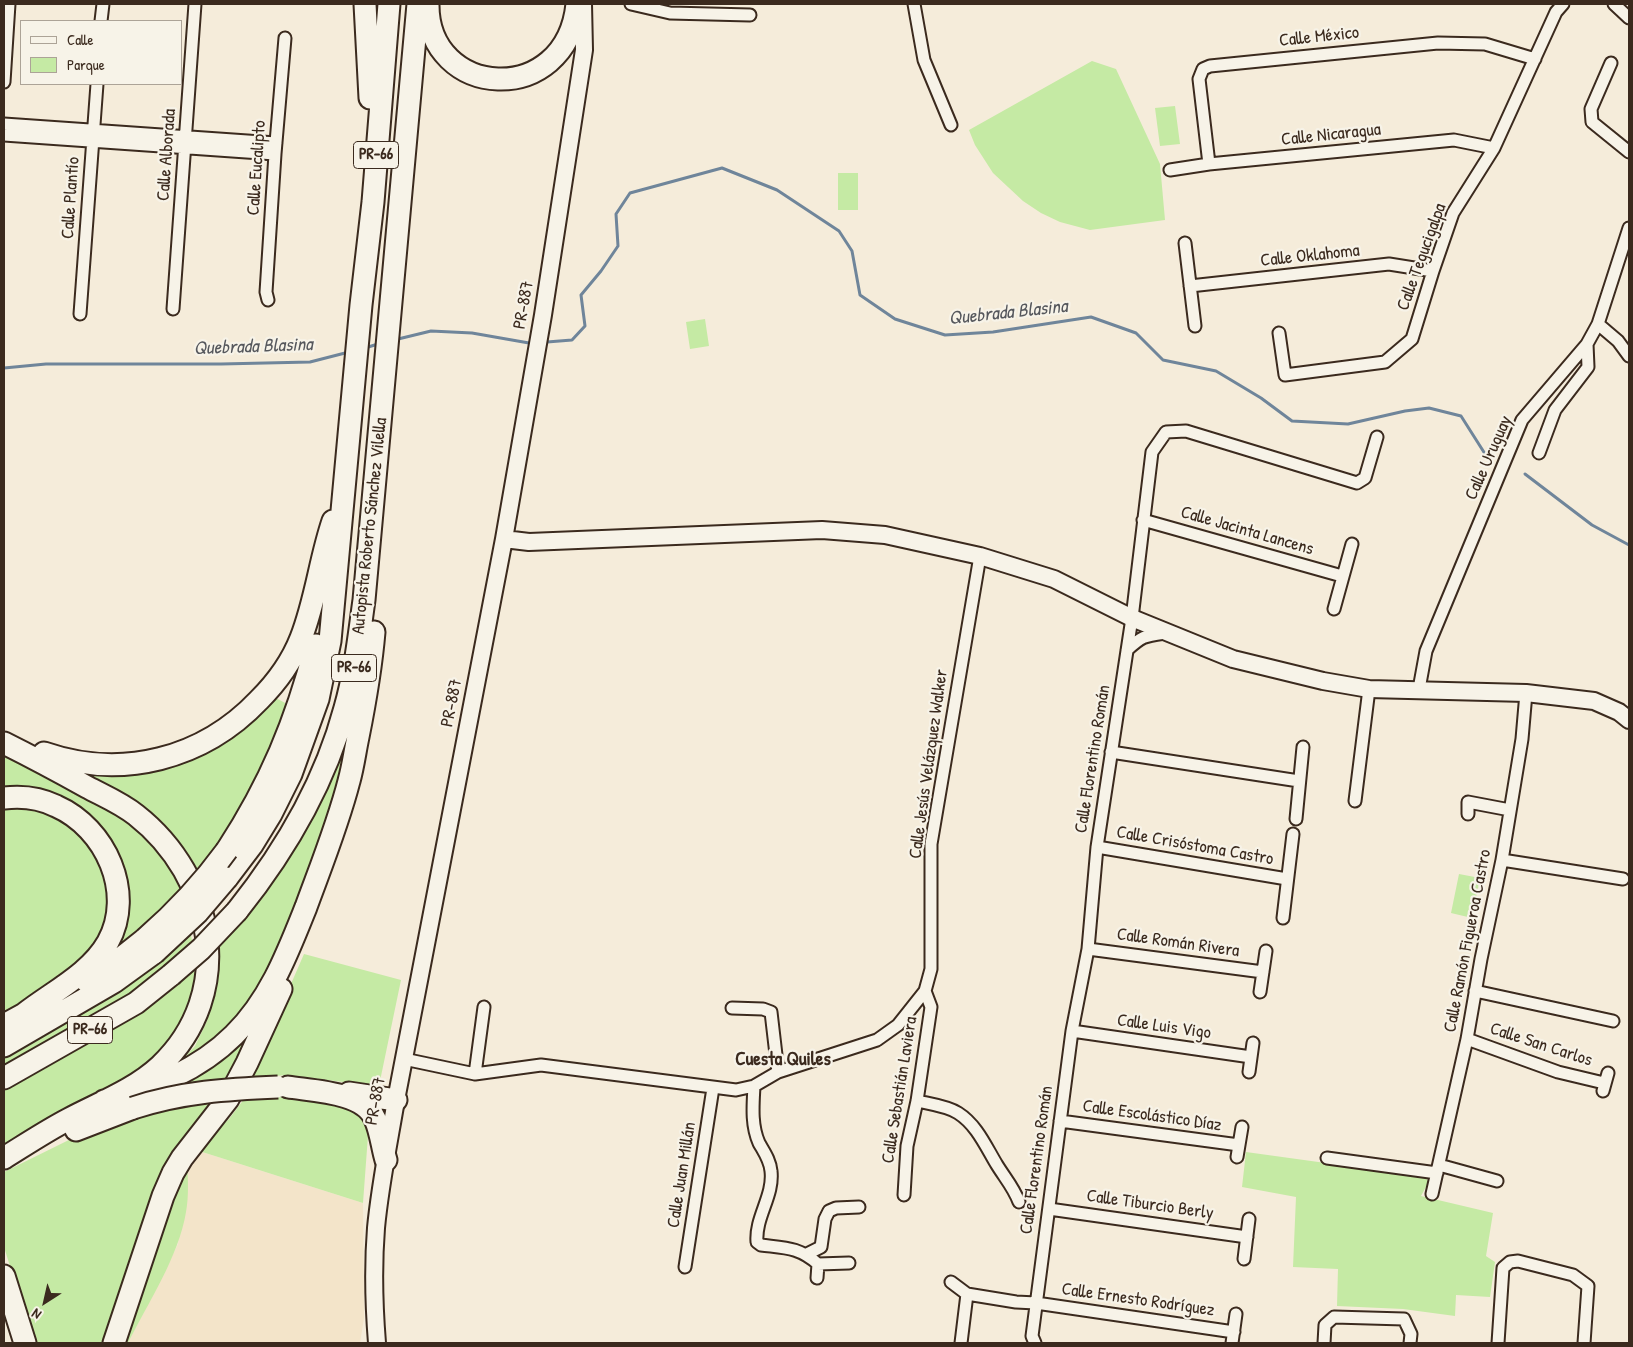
<!DOCTYPE html>
<meta charset="utf-8">
<style>
body{margin:0}
#map{position:relative;width:1633px;height:1347px;overflow:hidden;background:#f5ecda;font-family:"Patrick Hand",sans-serif}
canvas{display:block}
.frame{position:absolute;inset:0;border:5px solid #3b2a1e;pointer-events:none}
.legend{position:absolute;left:20px;top:20px;width:162px;height:65px;box-sizing:border-box;background:#f7f3e8;border:1px solid #aca397;margin:0;padding:6px 9px;list-style:none;font-size:15px;color:#3b2a1e}
.legend li{display:flex;align-items:center;gap:10px;height:25px}
.legend b{width:25px;border:1px solid #aca397}
.north{position:absolute;left:20px;top:1277px;width:50px;height:50px;-webkit-text-stroke:4px #f7f3e8;paint-order:stroke;rotate:215deg;font-size:14px;font-weight:700;line-height:20px;text-align:center;color:#3b2a1e}
.north::after{content:'';display:block;margin:auto;width:18px;height:22px;background:#3b2a1e;clip-path:polygon(50% 0,100% 100%,50% 72%,0 100%)}
</style>
<div id="map">
<canvas width="1633" height="1347"></canvas>
<div class="frame"></div>
<ul class="legend">
<li><b style="height:6px;background:#f7f3e8"></b>Calle</li>
<li><b style="height:14px;background:#c5eaa4"></b>Parque</li>
</ul>
<div class="north">N</div>
</div>
<script>
const c = document.querySelector('canvas').getContext('2d');
c.lineJoin = 'round';
function paint(path, color) { c.fillStyle = color; c.fill(path, 'evenodd'); }
function trace(path, color, width, dash) { c.strokeStyle = color; c.lineWidth = width; c.lineCap = dash ? 'butt' : 'round'; c.setLineDash(dash || []); c.stroke(path); }
function write(font, color, halo, rows, align = 'center') {
  c.font = font + ' "Patrick Hand",sans-serif'; c.lineWidth = 4.5; c.setLineDash([]); c.textBaseline = 'middle'; c.strokeStyle = halo; c.fillStyle = color; for (const [text, x, y, turn = 0] of rows) {
    c.save(); c.translate(x, y); c.rotate((+turn || 0) * Math.PI / 180); c.textAlign = isNaN(turn) ? turn : align; if (halo) c.strokeText(text, 0, 0); c.fillText(text, 0, 0); c.restore();
  }
}
const built = new Path2D(`
 M 196,1150 L 363,1203 L 364,1318 L 360,1343 L 128,1343 L 178,1244 L 187,1161 Z`);
const green = new Path2D(`
 M 1092,61 L 1116,69 L 1160,164 L 1165,220 L 1090,230 L 1060,222 L 1041,213 L 1023,201 L 993,173 L 975,145 L 969,130 Z
 M 1175,106 L 1180,144 L 1160,146 L 1155,108 Z
 M 838,173 L 858,173 L 858,210 L 838,210 Z
 M 705,319 L 709,346 L 690,349 L 686,322 Z
 M 274,697 L 287,704 C 275,738 262,773 244,804 C 230,829 213,852 196,874 L 187,856 L 175,839 L 158,820 L 148,812 L 71,770 L 124,773 Z
 M 351,725 L 349,742 L 318,853 L 257,997 L 206,1050 L 181,1061 L 195,1046 L 207,1021 L 215,986 L 217,948 L 254,906 L 272,883 L 298,843 L 323,795 Z
 M 4,750 L 116,811 L 153,842 L 185,887 L 163,910 L 109,956 L 113,946 L 105,841 L 4,791 Z
 M 4,804 L 24,805 L 60,818 L 81,834 L 98,856 L 108,883 L 109,909 L 101,941 L 63,981 L 4,1013 Z
 M 1459,874 L 1480,878 L 1472,918 L 1451,913 Z
 M 190,931 L 193,945 L 128,1000 L 4,1068 L 4,1054 Z
 M 304,954 L 401,980 L 380,1081 L 375,1086 L 287,1075 L 250,1078 Z
 M 201,964 L 196,989 L 170,1045 L 111,1092 L 4,1146 L 4,1091 L 133,1017 L 168,993 Z
 M 263,1006 L 229,1080 L 162,1088 Z
 M 279,1097 L 345,1103 L 369,1122 L 363,1203 L 196,1150 L 229,1119 L 244,1099 Z
 M 218,1101 L 145,1222 L 104,1343 L 34,1343 L 4,1247 L 4,1172 L 77,1136 L 140,1113 Z
 M 1246,1152 L 1427,1177 L 1428,1183 L 1421,1196 L 1493,1213 L 1486,1256 L 1495,1262 L 1490,1297 L 1456,1295 L 1455,1316 L 1403,1309 L 1337,1306 L 1338,1269 L 1293,1267 L 1296,1197 L 1242,1187 Z
 M 187,1161 C 188,1178 189,1196 186,1212 C 179,1256 148,1303 128,1343 L 119,1343 Z`);
const stream = new Path2D(`
 M 394,340 L 431,331 L 472,333 L 529,343
 M 547,342 L 572,340 L 585,326 L 581,295 L 601,271 L 618,246 L 616,214 L 630,193 L 722,168 L 777,190 L 839,231 L 852,251 L 860,295 L 895,319 L 945,335 L 993,332 L 1091,317 L 1136,333 L 1163,360 L 1216,371 L 1261,398 L 1292,421 L 1348,424 L 1405,411 L 1429,408 L 1461,416 L 1487,457
 M 365,348 L 378,344
 M 4,368 L 46,364 L 221,364 L 310,362 L 349,352
 M 1525,474 L 1592,525 L 1629,545`);
const street = new Path2D(`
 M 631,4 L 670,13 L 750,15
 M 914,4 L 924,60 L 951,125
 M 1614,4 L 1629,18
 M 101,21 L 103,4
 M 1611,63 L 1591,109 L 1592,122 L 1629,152
 M 4,82 L 9,4
 M 4,124 L 276,143
 M 4,135 L 275,154
 M 1209,164 L 1199,79 L 1203,69 L 1210,66 L 1438,43 L 1485,44 L 1535,59
 M 1170,170 L 1209,164 L 1454,140 L 1494,148
 M 1185,243 L 1195,326
 M 1190,286 L 1389,264 L 1433,271
 M 268,300 L 266,292 L 275,154 L 285,38
 M 173,309 L 195,4
 M 80,314 L 97,84
 M 1598,324 L 1618,341 L 1629,356
 M 1279,333 L 1285,375 L 1385,362 L 1412,339 L 1433,271 L 1453,213 L 1494,148 L 1556,12 L 1563,4
 M 1539,453 L 1555,410 L 1588,367 L 1587,344
 M 1143,520 L 1342,576
 M 1334,609 L 1352,544
 M 1127,650 C 1142,636 1144,636 1165,633
 M 1419,689 L 1426,651 L 1522,420 L 1587,344 L 1598,324 L 1629,228
 M 1111,752 L 1299,781
 M 1355,801 L 1369,689
 M 1468,814 L 1468,802 L 1510,810
 M 1296,819 L 1303,747
 M 1097,847 L 1287,879
 M 1502,860 L 1623,879
 M 1283,918 L 1293,834
 M 1088,949 L 1263,972
 M 1475,991 L 1613,1021
 M 1260,992 L 1266,951
 M 732,1008 L 763,1009 L 771,1012 L 778,1072
 M 1072,1031 L 1251,1057
 M 1467,1039 L 1558,1072 L 1604,1083
 M 404,1059 L 475,1074 L 541,1065 L 736,1090 L 754,1086 L 778,1072 L 877,1040 L 898,1025 L 925,991 L 931,969 L 931,844 L 980,556
 M 1249,1072 L 1253,1043
 M 475,1074 L 484,1007
 M 754,1086 C 753,1105 751,1125 759,1143 C 764,1152 770,1160 771,1171 C 774,1196 755,1217 757,1242 L 761,1245 C 785,1248 799,1247 818,1264 L 849,1263
 M 1603,1091 L 1608,1073
 M 917,1101 C 930,1104 947,1106 958,1113 C 977,1125 986,1147 997,1165 C 1005,1178 1014,1188 1019,1202
 M 1060,1121 L 1239,1145
 M 1237,1157 L 1242,1127
 M 1327,1158 L 1437,1173
 M 1439,1165 L 1497,1181
 M 1432,1194 L 1467,1039 L 1481,959 L 1502,860 L 1522,739 L 1526,693
 M 904,1195 L 907,1146 L 917,1101 L 931,1007 L 925,991
 M 1049,1209 L 1247,1237
 M 807,1254 L 821,1247 L 825,1219 L 829,1211 L 836,1208 L 859,1207
 M 1244,1259 L 1249,1219
 M 685,1267 L 713,1088
 M 817,1278 L 818,1264
 M 951,1282 L 967,1294 L 1016,1302 L 1036,1303 L 1234,1332
 M 961,1343 L 967,1294
 M 1035,1343 L 1032,1336 L 1072,1031 L 1088,949 L 1097,847 L 1132,618 L 1152,452 L 1166,432 L 1186,431 L 1357,483 L 1365,478 L 1377,437
 M 1232,1343 L 1236,1314
 M 1324,1343 L 1325,1325 L 1334,1317 L 1404,1319 L 1411,1334 L 1410,1343
 M 1498,1343 L 1503,1268 L 1510,1262 L 1518,1261 L 1573,1275 L 1588,1286 L 1584,1343`);
const secondary = new Path2D(`
 M 504,539 L 529,542 L 822,530 L 885,535 L 980,556 L 1054,579 L 1132,618 L 1233,659 L 1323,681 L 1369,689 L 1526,693 L 1594,701 L 1619,712 L 1629,720
 M 377,1343 C 374,1306 373,1266 376,1228 C 380,1185 389,1142 396,1100 L 504,539 L 543,315 L 584,50 L 583,4`);
const highway = new Path2D(`
 M 365,4 L 370,98
 M 428,4 C 427,99 566,109 577,4
 M 4,743 C 32,757 60,772 87,787 C 104,796 121,803 136,815 C 215,877 237,993 160,1066 C 134,1090 99,1103 69,1119 C 46,1131 25,1145 4,1158
 M 44,753 C 122,780 203,759 259,700 C 277,682 292,661 301,638 C 316,600 320,559 333,521
 M 4,798 C 21,796 40,798 56,806 C 106,828 135,893 108,942 C 90,974 52,992 24,1014
 M 227,850 C 270,784 296,722 316,645
 M 227,878 L 252,845 L 271,814 L 291,774 L 318,699 L 330,641 L 361,305 L 373,202 L 389,4
 M 237,911 C 285,851 325,783 345,708 C 355,673 359,636 364,600 L 418,4
 M 86,981 L 116,962 L 145,939
 M 4,1025 L 37,1007
 M 4,1046 L 114,982 L 154,953
 M 4,1078 L 136,1003 L 171,975
 M 288,1087 C 313,1091 364,1092 375,1119 C 381,1132 382,1147 386,1160
 M 349,1093 L 396,1100
 M 104,1101 C 151,1090 200,1069 234,1035 C 270,1000 288,952 306,907 C 321,866 338,824 349,781 C 353,767 355,751 358,737 C 365,702 371,667 374,632
 M 76,1130 L 133,1108
 M 4,1276 L 25,1343
 M 114,1343 L 163,1196 L 173,1173 L 182,1158 L 228,1099 L 247,1063 L 281,989`);
const highwayBridge = new Path2D(`
 M 145,939 C 176,912 203,883 227,850
 M 154,953 L 198,912 L 227,878
 M 171,975 L 201,949 L 237,911
 M 133,1108 C 181,1092 229,1089 278,1087`);
const shields = [
 [376,155,45],
 [354,668,45],
 [90,1030,45]
];
const shieldNames = [
 ["PR-66",376,155],
 ["PR-66",354,668],
 ["PR-66",90,1030]
];
const streetNames = [
 ["Calle México",1319,37,-6],
 ["Calle Nicaragua",1331,135,-6],
 ["Calle Alborada",167,155,-86],
 ["Calle Eucalipto",257,168,-86],
 ["Calle Plantío",71,198,-86],
 ["Calle Oklahoma",1310,256,-6],
 ["Calle Tegucigalpa",1422,257,-70],
 ["PR-887",524,305,-80],
 ["Calle Uruguay",1489,458,-66],
 ["Autopista Roberto Sánchez Vilella",370,526,-84],
 ["Calle Jacinta Lancens",1247,531,16],
 ["PR-887",452,703,-79],
 ["Calle Florentino Román",1093,759,-81],
 ["Calle Jesús Velázquez Walker",929,764,-82],
 ["Calle Crisóstoma Castro",1195,846,10],
 ["Calle Ramón Figueroa Castro",1468,941,-79],
 ["Calle Román Rivera",1178,943,8],
 ["Calle Luis Vigo",1164,1027,8],
 ["Calle San Carlos",1541,1045,18],
 ["Calle Sebastián Laviera",900,1090,-81],
 ["PR-887",376,1101,-80],
 ["Calle Escolástico Díaz",1152,1116,8],
 ["Calle Florentino Román",1037,1160,-82],
 ["Calle Juan Millán",682,1175,-81],
 ["Calle Tiburcio Berly",1150,1205,8],
 ["Calle Ernesto Rodríguez",1138,1300,8]
];
const waterNames = [
 ["Quebrada Blasina",1008,313,-6],
 ["Quebrada Blasina",253,347,-2]
];
const neighbourhoodNames = [
 ["Cuesta Quiles",783,1060]
];
paint(built, '#f3e4c9');
paint(green, '#c5eaa4');
trace(stream, '#6f859a', 3);
trace(street, '#3b2a1e', 15);
trace(secondary, '#3b2a1e', 20);
trace(highway, '#3b2a1e', 25);
trace(street, '#f7f3e8', 11);
trace(secondary, '#f7f3e8', 16);
trace(highway, '#f7f3e8', 21);
trace(highwayBridge, '#3b2a1e', 25, []);
trace(highwayBridge, '#f7f3e8', 21);
for (const [x, y, w] of shields) { const box = new Path2D(); box.roundRect(x - w / 2, y - 13.5, w, 27, 4); c.fillStyle = '#f7f3e8'; c.fill(box); trace(box, '#3b2a1e', 1); }
write('bold 16px', '#3b2a1e', null, shieldNames);
write('18px', '#3b2a1e', '#f7f3e8', streetNames);
write('italic 19px', '#55575c', '#f7f3e8', waterNames);
write('bold 19px', '#3b2a1e', '#f7f3e8', neighbourhoodNames);
</script>
